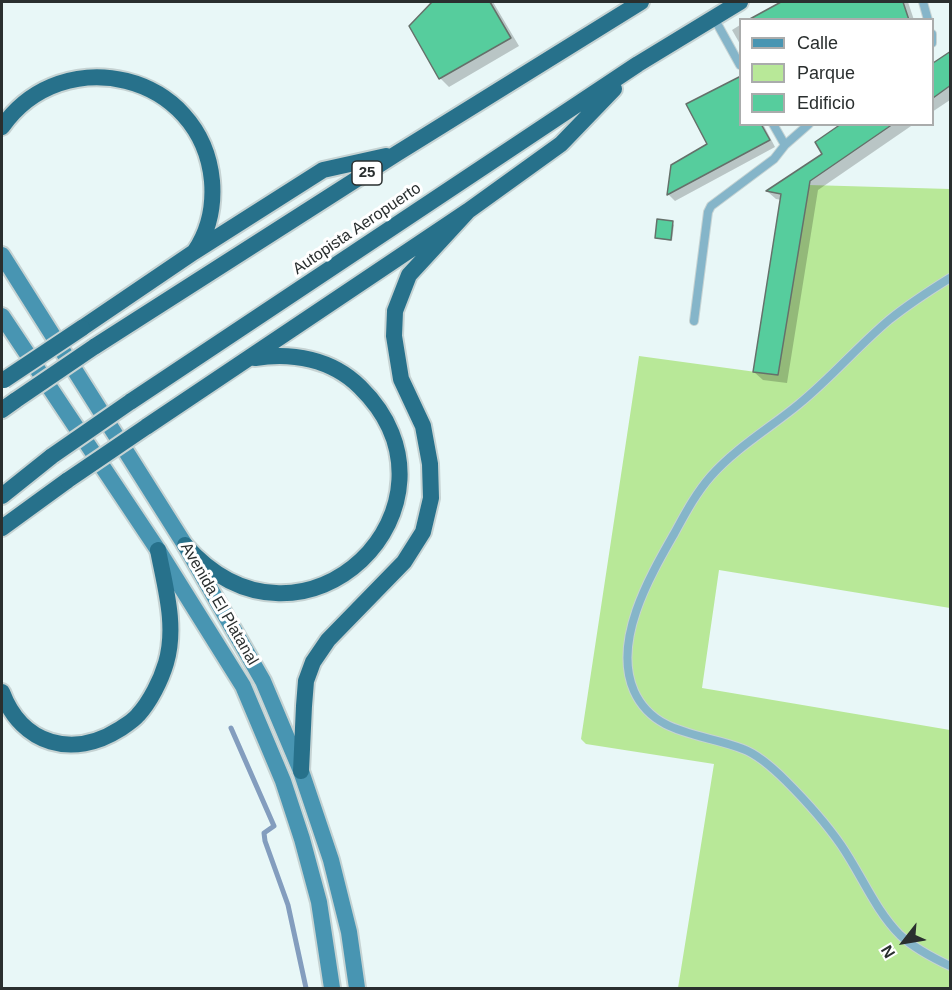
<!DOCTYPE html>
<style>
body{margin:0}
#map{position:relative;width:952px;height:990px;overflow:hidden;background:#e8f7f7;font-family:Helvetica,sans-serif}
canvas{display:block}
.frame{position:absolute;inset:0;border:3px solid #2a2f2f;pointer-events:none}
.legend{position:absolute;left:739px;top:18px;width:195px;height:108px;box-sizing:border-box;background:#fff;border:2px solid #aaacac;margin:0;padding:8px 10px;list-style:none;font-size:18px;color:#2a2f2f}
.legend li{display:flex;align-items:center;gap:12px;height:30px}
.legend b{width:30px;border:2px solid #aaacac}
.north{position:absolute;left:874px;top:912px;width:60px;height:60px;-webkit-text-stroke:4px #fff;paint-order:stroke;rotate:239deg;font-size:16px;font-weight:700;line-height:24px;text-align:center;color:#2a2f2f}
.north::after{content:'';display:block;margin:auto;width:21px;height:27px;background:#2a2f2f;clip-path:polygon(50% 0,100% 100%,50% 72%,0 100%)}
</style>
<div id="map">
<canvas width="952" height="990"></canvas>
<div class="frame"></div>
<ul class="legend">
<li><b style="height:8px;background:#4895b2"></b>Calle</li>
<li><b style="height:16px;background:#b8e898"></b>Parque</li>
<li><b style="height:16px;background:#56cd9d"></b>Edificio</li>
</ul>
<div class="north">N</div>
</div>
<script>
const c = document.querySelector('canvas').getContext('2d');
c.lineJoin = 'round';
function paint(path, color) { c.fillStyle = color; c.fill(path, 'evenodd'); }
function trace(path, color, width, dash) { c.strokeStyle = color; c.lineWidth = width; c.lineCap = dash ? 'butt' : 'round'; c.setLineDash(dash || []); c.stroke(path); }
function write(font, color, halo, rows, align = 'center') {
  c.font = font + ' Helvetica,sans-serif'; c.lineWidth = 6; c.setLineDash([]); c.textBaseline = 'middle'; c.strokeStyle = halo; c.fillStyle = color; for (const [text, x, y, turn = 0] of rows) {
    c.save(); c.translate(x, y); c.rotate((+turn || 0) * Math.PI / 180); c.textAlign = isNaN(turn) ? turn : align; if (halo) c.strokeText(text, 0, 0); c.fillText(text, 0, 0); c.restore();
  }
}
const green = new Path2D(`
 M 809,185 L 950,189 L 950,608 L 719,570 L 702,688 L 950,730 L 950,988 L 678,988 L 714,764 L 586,744 L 581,739 L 639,356 L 778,375 Z`);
const shadow = new Path2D(`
 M 434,2 L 493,2 L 519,46 L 449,87 L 441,79 L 410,27 Z
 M 784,2 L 908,2 L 914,20 L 751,20 Z
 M 740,25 L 740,44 L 732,30 Z
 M 950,53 L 950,100 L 932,112 L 932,65 Z
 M 740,124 L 763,124 L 775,147 L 675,201 L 669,195 L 673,166 Z
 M 844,124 L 914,124 L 818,190 L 787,383 L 763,380 L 754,372 L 782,200 L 776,199 L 768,192 L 824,154 Z
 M 672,223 L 674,225 L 672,241 L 659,239 L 657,238 Z`);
const stream = new Path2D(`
 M 231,728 L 274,826 L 264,833 L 265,841 L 288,905 L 306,988`);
const building = new Path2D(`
 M 432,2 L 490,2 L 511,38 L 439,79 L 409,26 Z
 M 781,2 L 903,2 L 909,20 L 748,20 Z
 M 951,51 L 951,85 L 933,98 L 933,63 Z
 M 741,76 L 741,124 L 761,124 L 770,140 L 667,195 L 671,165 L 707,144 L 686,104 Z
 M 841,124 L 893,124 L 810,181 L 778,375 L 753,372 L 781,194 L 766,191 L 822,154 L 815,142 Z
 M 657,219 L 673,221 L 671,240 L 655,238 Z`);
const service = new Path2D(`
 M 923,2 L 928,20
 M 714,18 L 740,65
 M 932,34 L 932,43
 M 773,124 L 785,145
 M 950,278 C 929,291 909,304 889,320 C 858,346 831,378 799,404 C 770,428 737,447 711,476 C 696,493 685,514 674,534 C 650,576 612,641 634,691 C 654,736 704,733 743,749 C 759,755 774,769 786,781 C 806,801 825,822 841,845 C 861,874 875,910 900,935 C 915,949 933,958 950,966
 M 694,321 L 708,212 L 711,206 L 774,159 L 785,145 L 809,124`);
const secondary = new Path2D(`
 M 2,255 L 185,545 L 263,681 L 301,771 L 331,860 L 349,932 L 357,988
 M 2,316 L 158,550 L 243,686 L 283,781 L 302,839 L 319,902 L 332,988`);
const trunk = new Path2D(`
 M 2,127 C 63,40 202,73 212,181 C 214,206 209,230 195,251
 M 82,328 L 194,252 L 323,170 L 386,156
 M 94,347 L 396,154 L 641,2
 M 130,402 L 638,64 L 740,2
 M 2,410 L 16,400
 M 146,427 L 468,211 L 561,144 L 614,89
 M 2,496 L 52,456
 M 2,528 L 68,480
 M 185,545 C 303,679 479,504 360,387 C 332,359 292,352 255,358
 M 2,692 C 22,745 73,759 120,729 C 126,725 133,721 138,715 C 150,702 161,680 166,663 C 177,626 165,587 158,550
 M 301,771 L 304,706 L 306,681 L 313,662 L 328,640 L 404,562 L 423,532 L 431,498 L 430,464 L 423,426 L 401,379 L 394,336 L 395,311 L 409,275 L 468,211`);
const trunkBridge = new Path2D(`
 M 4,380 L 82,328
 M 16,400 L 94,347
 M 52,456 L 130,402
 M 68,480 L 146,427`);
const shields = [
 [367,173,30]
];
const shieldNames = [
 ["25",367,173]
];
const streetNames = [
 ["Autopista Aeropuerto",357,229,-34],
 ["Avenida El Platanal",219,604,60]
];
paint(green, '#b8e898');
paint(shadow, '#0003');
trace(stream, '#839dbe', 5);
paint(building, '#56cd9d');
trace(building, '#65706a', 1.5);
trace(service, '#c6d3d3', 10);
trace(secondary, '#c6d3d3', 20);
trace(trunk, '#c6d3d3', 20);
trace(service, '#85b5c9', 8);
trace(secondary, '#4895b2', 16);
trace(trunk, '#27718b', 16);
trace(trunkBridge, '#c6d3d3', 20, []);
trace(trunkBridge, '#27718b', 16);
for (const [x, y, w] of shields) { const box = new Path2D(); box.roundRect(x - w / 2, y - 12, w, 24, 4.5); c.fillStyle = '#fff'; c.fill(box); trace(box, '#2a2f2f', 1.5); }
write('bold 15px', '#2a2f2f', null, shieldNames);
write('16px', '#2a2f2f', '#fff', streetNames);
</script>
